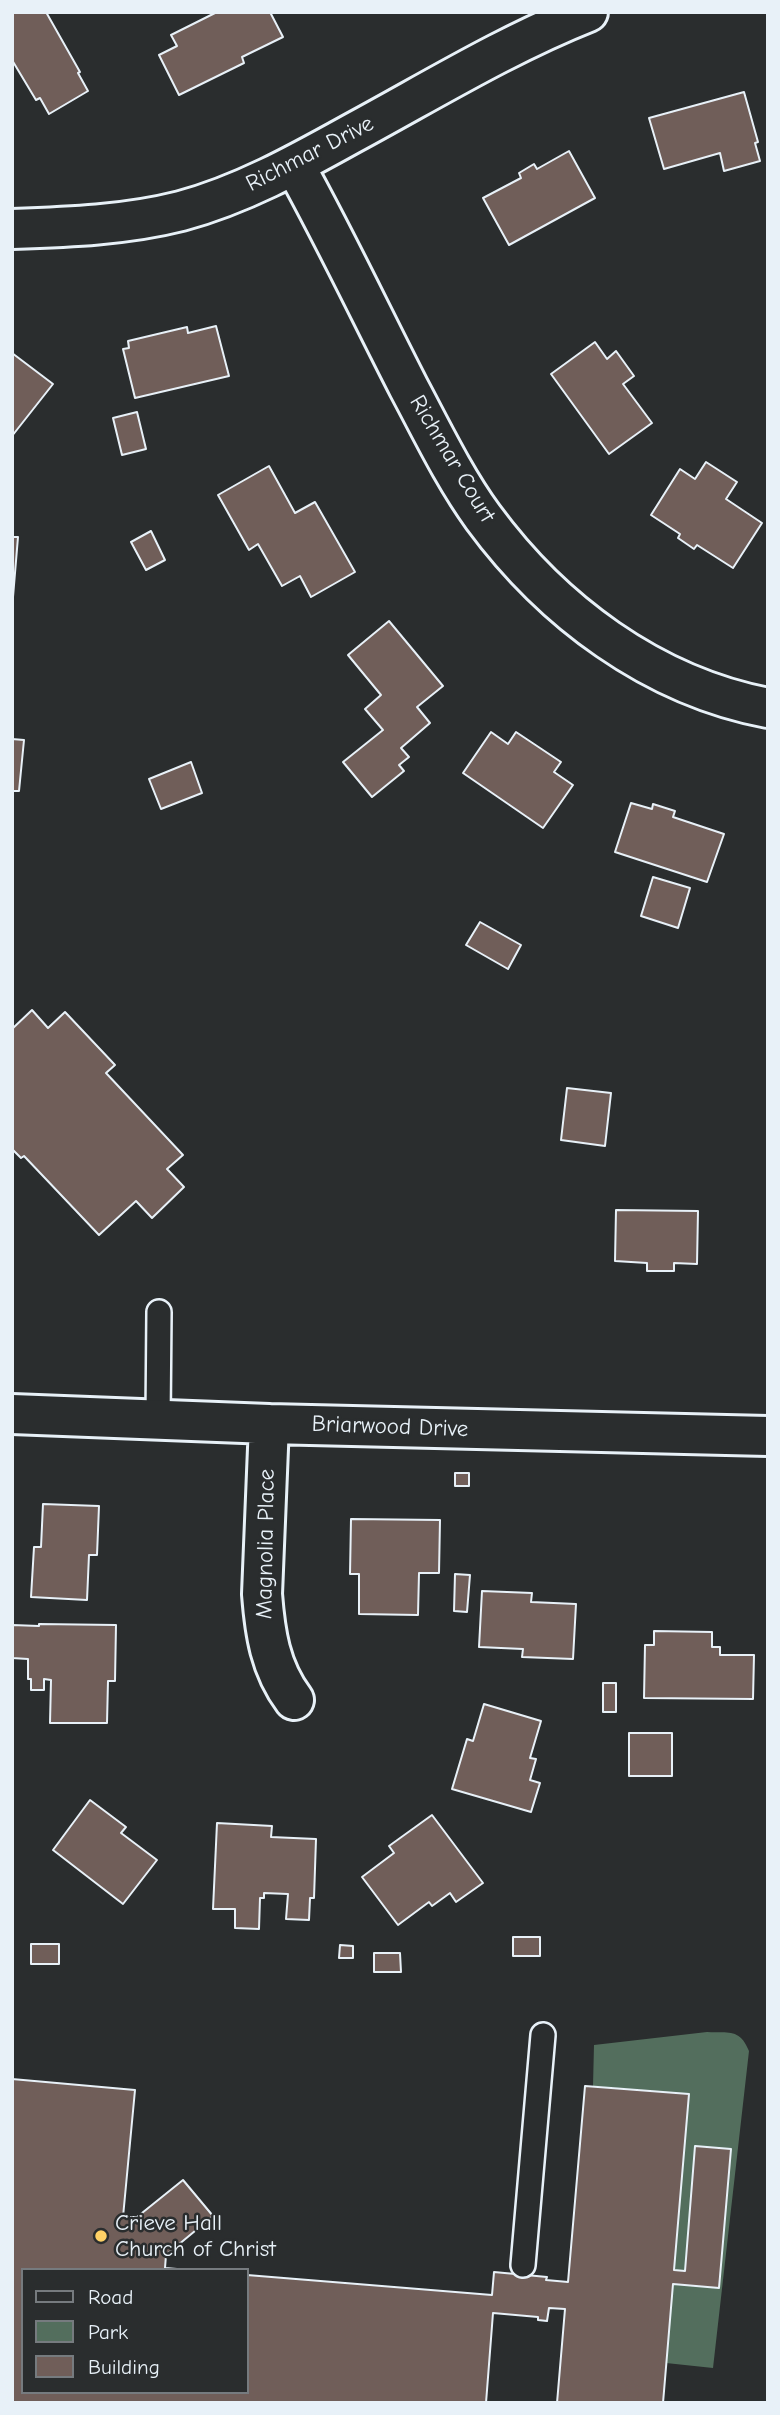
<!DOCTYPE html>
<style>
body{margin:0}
#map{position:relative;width:780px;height:2415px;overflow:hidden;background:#2a2d2e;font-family:"Comic Neue",sans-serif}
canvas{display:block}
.frame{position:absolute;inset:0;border:14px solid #e8f1f8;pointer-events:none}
.legend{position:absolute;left:21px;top:2268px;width:228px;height:126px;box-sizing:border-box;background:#2a2d2e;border:2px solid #767b7f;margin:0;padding:9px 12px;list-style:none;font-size:21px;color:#e8f1f8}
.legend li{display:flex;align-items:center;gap:14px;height:35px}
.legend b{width:35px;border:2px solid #767b7f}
</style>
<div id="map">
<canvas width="780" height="2415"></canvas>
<div class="frame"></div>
<ul class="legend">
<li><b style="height:9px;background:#2a2d2e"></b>Road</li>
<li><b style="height:19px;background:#536e5d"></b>Park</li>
<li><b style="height:19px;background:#705e59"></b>Building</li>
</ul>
</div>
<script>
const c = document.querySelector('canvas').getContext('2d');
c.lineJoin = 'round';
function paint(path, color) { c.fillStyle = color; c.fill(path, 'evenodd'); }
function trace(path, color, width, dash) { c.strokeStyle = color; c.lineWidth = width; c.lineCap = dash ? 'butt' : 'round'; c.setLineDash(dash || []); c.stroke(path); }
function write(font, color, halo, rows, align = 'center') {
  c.font = font + ' "Comic Neue",sans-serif'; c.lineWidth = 5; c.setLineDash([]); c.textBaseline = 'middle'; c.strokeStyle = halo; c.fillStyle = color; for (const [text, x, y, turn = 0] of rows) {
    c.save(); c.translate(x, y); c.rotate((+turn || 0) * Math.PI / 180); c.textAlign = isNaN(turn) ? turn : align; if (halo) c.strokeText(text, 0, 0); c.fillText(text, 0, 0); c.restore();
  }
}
const green = new Path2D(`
 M 707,2032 C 728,2033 740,2028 749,2051 L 713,2368 L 666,2363 L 689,2094 L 593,2086 L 594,2045 Z`);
const building = new Path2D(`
 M 12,12 L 46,12 L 80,72 L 78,73 L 88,91 L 49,114 L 40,98 L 36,100 L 12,60 Z
 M 217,12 L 270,12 L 283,37 L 242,57 L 244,63 L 179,95 L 159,55 L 177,46 L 171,35 Z
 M 744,92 L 758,142 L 755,143 L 760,161 L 724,171 L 720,153 L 664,169 L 649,118 Z
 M 569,151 L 595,198 L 509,245 L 483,198 L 521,178 L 519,173 L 534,164 L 537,169 Z
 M 216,326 L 229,376 L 135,398 L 123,349 L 129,348 L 128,341 L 187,327 L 188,333 Z
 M 595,342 L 607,359 L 616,351 L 634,376 L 623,384 L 652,423 L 609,454 L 551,374 Z
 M 12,353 L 53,384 L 12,436 Z
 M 137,412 L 146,449 L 122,455 L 113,418 Z
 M 706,462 L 737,482 L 726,499 L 762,523 L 733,568 L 697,545 L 694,549 L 678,538 L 680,534 L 651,515 L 680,469 L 695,479 Z
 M 269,466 L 295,513 L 315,502 L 355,572 L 311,597 L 300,576 L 282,586 L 258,544 L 249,550 L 218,495 Z
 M 151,531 L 165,560 L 146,570 L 131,542 Z
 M 12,537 L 18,537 L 12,609 Z
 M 389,621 L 443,686 L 417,707 L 430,723 L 401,748 L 409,757 L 399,765 L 404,771 L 372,797 L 343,762 L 383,730 L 365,709 L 381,695 L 348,655 Z
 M 491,732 L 508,744 L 516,732 L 561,762 L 554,772 L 573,785 L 543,828 L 463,773 Z
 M 12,739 L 24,740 L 19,791 L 12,791 Z
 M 191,762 L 202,793 L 161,809 L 149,779 Z
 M 631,803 L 652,809 L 653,804 L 675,811 L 673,817 L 724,834 L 707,882 L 615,852 Z
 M 653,877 L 690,888 L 678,928 L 641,916 Z
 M 480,922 L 521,945 L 508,969 L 466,945 Z
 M 32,1010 L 48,1028 L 65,1012 L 115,1065 L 106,1073 L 183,1155 L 167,1169 L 184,1187 L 152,1218 L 136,1201 L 99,1235 L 24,1156 L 21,1158 L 12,1149 L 12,1029 Z
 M 567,1088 L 611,1093 L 605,1146 L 561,1140 Z
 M 616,1210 L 698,1211 L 697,1264 L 674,1263 L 674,1271 L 647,1271 L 647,1263 L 615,1261 Z
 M 455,1473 L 469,1473 L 469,1486 L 455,1486 Z
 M 43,1504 L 99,1506 L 97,1555 L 89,1555 L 87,1600 L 31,1597 L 34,1547 L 41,1547 Z
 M 351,1519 L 440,1520 L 439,1573 L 419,1573 L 418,1615 L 359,1614 L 359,1574 L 350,1574 Z
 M 455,1574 L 470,1575 L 467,1612 L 454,1611 Z
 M 482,1591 L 532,1593 L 531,1602 L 576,1604 L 573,1659 L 522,1657 L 523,1649 L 479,1647 Z
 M 39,1624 L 116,1625 L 115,1681 L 108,1681 L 107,1723 L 50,1723 L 51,1680 L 44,1679 L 44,1690 L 31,1690 L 31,1679 L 28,1679 L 28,1659 L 12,1658 L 12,1625 L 39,1626 Z
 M 654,1631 L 712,1632 L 712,1647 L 720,1647 L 720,1655 L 754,1655 L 753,1699 L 644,1698 L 645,1645 L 654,1645 Z
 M 603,1683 L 616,1683 L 616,1712 L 603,1712 Z
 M 484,1704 L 541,1721 L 530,1758 L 536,1759 L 530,1780 L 540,1783 L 531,1812 L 452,1789 L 467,1739 L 473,1741 Z
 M 629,1733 L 672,1733 L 672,1776 L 629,1776 Z
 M 90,1800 L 126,1827 L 121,1833 L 157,1860 L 123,1904 L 53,1850 Z
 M 432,1815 L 483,1883 L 456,1902 L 450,1893 L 432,1906 L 429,1902 L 398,1925 L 362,1877 L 394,1853 L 389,1846 Z
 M 217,1823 L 272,1826 L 271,1837 L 316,1839 L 314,1898 L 310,1898 L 309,1920 L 286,1919 L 288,1894 L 264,1893 L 264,1898 L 260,1898 L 259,1929 L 235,1928 L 235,1909 L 213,1909 Z
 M 513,1937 L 540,1937 L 540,1956 L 513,1956 Z
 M 31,1944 L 59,1944 L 59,1964 L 31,1964 Z
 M 340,1945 L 353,1946 L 353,1958 L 339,1958 Z
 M 374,1953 L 400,1953 L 401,1972 L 374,1972 Z
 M 12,2079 L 135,2090 L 123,2217 L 137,2217 L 183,2180 L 213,2216 L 166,2255 L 165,2268 L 189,2270 L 23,2270 L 23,2392 L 247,2392 L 247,2275 L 492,2295 L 494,2272 L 547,2277 L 546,2280 L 568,2282 L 585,2086 L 689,2094 L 674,2270 L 685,2271 L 695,2146 L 731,2149 L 719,2288 L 673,2284 L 663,2403 L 557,2403 L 565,2309 L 549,2308 L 547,2321 L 538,2320 L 538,2317 L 493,2313 L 486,2403 L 12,2403 Z`);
const lane = new Path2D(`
 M 158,1420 L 159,1312
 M 523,2265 L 543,2035`);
const street = new Path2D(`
 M 295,166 C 335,238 371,314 409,388 C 432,431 454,477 483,517 C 552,611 652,686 768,708
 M 12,229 C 69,227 126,225 181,211 C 241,195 297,164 351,134 C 429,92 505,45 588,12
 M 12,1414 L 269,1424 L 768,1436
 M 269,1424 L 262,1594 C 265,1633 270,1668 294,1700`);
const markers = [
 [101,2236,7,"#ffd166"]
];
const streetNames = [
 ["Richmar Drive",310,154,-27],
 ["Richmar Court",452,459,59],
 ["Briarwood Drive",390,1427,2],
 ["Magnolia Place",266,1544,-89]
];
const poiNames = [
 ["Crieve Hall",115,2223],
 ["Church of Christ",115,2249]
];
paint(green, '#536e5d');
paint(building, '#705e59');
trace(building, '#e8f1f8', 2);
trace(lane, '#e8f1f8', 28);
trace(street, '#e8f1f8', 44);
trace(lane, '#2a2d2e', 23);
trace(street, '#2a2d2e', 38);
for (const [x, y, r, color] of markers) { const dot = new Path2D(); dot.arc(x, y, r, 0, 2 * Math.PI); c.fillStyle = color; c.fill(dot); trace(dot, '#2a2d2e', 2.5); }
write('23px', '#e8f1f8', '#2a2d2e', streetNames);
write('23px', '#e8f1f8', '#2a2d2e', poiNames, 'left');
</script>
